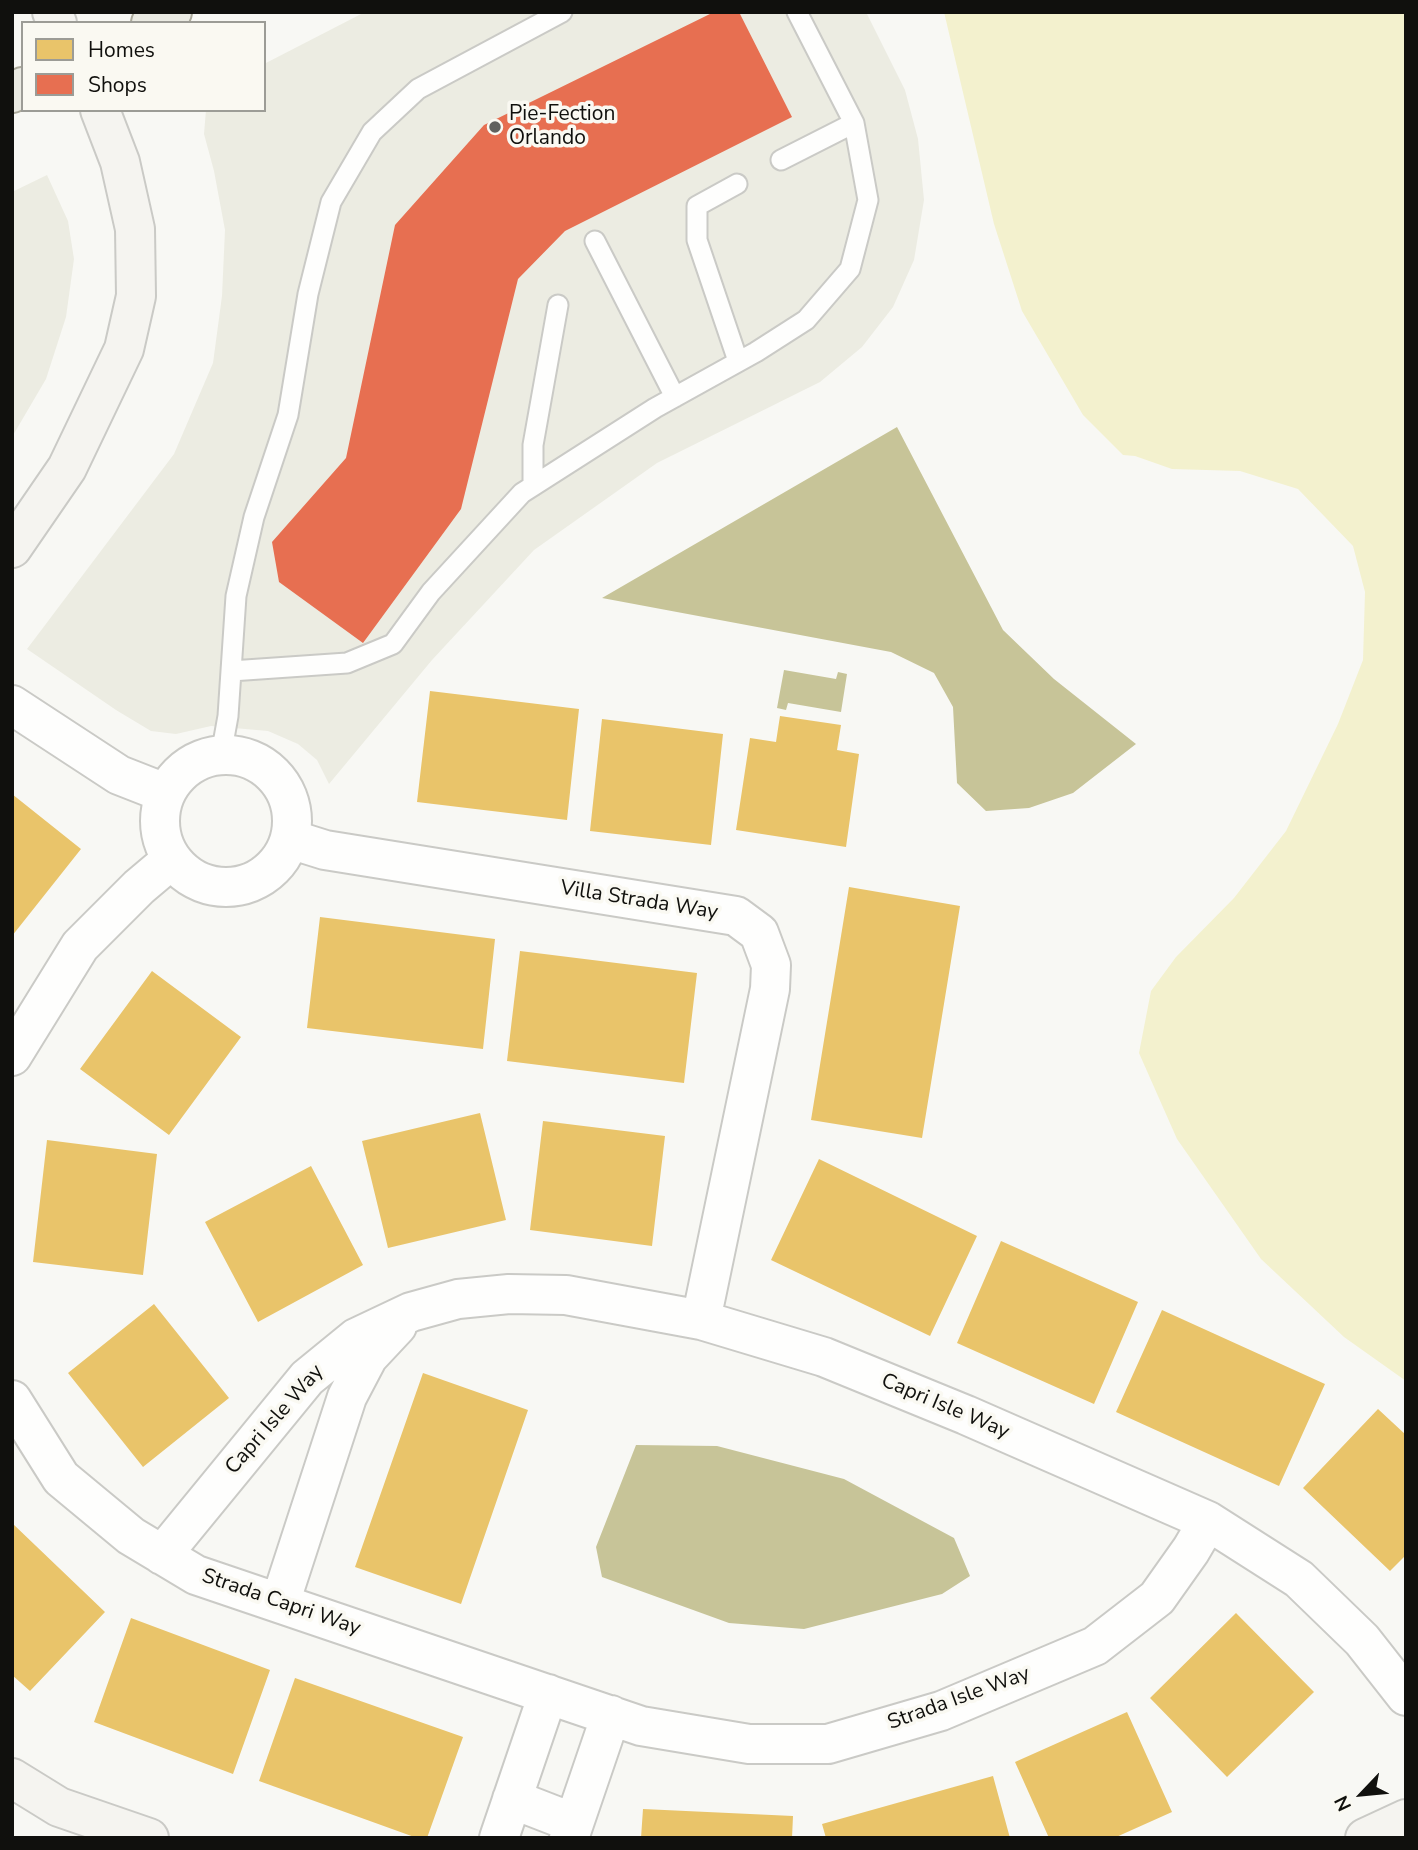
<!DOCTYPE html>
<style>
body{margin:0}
#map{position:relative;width:1418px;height:1850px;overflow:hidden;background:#f8f8f4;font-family:"Nunito Sans",sans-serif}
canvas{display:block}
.frame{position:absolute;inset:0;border:14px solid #10100d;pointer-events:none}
.legend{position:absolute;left:21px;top:21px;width:245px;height:91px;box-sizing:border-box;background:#faf9f2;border:2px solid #9c9c96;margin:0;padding:9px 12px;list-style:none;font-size:21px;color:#10100d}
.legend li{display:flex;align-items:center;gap:14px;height:35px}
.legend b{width:35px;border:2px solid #9c9c96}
.north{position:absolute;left:1327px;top:1759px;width:70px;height:70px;-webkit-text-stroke:5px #faf9f2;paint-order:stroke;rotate:244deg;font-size:19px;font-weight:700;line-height:28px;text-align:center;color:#10100d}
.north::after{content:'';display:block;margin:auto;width:24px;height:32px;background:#10100d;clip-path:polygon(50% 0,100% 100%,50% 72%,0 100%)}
</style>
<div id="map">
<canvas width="1418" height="1850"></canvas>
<div class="frame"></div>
<ul class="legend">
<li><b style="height:19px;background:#e9c46a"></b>Homes</li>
<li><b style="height:19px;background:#e76f51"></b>Shops</li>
</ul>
<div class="north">N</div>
</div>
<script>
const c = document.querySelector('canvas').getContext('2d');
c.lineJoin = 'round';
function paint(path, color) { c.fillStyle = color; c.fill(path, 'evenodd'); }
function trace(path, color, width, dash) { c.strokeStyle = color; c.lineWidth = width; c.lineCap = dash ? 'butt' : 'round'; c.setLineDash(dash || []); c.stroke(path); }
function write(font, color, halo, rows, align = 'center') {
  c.font = font + ' "Nunito Sans",sans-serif'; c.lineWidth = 7; c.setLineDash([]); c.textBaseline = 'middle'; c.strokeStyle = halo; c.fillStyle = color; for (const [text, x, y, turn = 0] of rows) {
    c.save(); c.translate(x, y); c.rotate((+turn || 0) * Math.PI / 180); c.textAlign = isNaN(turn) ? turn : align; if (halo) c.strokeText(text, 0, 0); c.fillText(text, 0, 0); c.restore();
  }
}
const built = new Path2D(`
 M 365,12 L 866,12 L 905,90 L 918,139 L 924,200 L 914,260 L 893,307 L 862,347 L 820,382 L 657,463 L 534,550 L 432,660 L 329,784 L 317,760 L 298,744 L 268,731 L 211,726 L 176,734 L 151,731 L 116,710 L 27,649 L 174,454 L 213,363 L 222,296 L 225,230 L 214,171 L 204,134 L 206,110 L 264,110 L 264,64 Z
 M 47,175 L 68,221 L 74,259 L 66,317 L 46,379 L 12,437 L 12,192 Z`);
const green = new Path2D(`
 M 944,12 L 1406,12 L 1406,1381 L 1344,1337 L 1261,1259 L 1177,1139 L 1139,1053 L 1151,991 L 1176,957 L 1234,898 L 1286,831 L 1338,724 L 1363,660 L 1365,592 L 1353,546 L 1298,489 L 1240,471 L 1172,469 L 1135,456 L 1123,455 L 1083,415 L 1022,311 L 994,224 Z`);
const water = new Path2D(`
 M 897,427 L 1003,630 L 1054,679 L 1136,744 L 1073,793 L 1029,808 L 986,811 L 957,783 L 953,707 L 934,673 L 891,652 L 602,598 Z
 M 784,670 L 836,679 L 838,672 L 847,674 L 841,712 L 788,703 L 786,710 L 777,708 Z
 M 636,1445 L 717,1446 L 844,1479 L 954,1538 L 970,1576 L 942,1594 L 804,1629 L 729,1623 L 602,1577 L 596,1547 Z`);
const homes = new Path2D(`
 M 430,691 L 579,709 L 567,820 L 417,802 Z
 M 780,716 L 841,725 L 837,750 L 859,754 L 846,847 L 736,830 L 750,738 L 776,742 Z
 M 602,719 L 723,734 L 711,845 L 590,831 Z
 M 12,794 L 81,849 L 12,936 Z
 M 849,887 L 960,906 L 922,1138 L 811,1120 Z
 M 320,917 L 495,939 L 483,1049 L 307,1028 Z
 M 520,951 L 697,973 L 684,1083 L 507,1061 Z
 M 152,971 L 241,1037 L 169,1135 L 80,1069 Z
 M 480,1113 L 506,1220 L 388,1248 L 362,1141 Z
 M 543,1121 L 665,1136 L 652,1246 L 530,1230 Z
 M 47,1140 L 157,1154 L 143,1275 L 33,1262 Z
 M 819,1159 L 977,1236 L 930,1336 L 771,1260 Z
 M 311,1166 L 363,1265 L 258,1322 L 205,1222 Z
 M 1001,1241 L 1138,1302 L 1094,1404 L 957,1343 Z
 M 154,1304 L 229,1398 L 143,1467 L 68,1373 Z
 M 1162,1310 L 1325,1384 L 1279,1486 L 1116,1412 Z
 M 423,1373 L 528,1410 L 461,1604 L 355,1567 Z
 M 1378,1409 L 1406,1435 L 1406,1555 L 1390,1571 L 1303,1488 Z
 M 12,1523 L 105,1612 L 30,1691 L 12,1675 Z
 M 1236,1613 L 1314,1692 L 1227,1777 L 1150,1698 Z
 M 131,1618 L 270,1670 L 233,1774 L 94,1722 Z
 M 295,1678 L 463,1737 L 427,1838 L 417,1838 L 259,1781 Z
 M 1127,1712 L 1172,1812 L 1114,1838 L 1049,1838 L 1015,1762 Z
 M 993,1776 L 1010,1838 L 826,1838 L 822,1824 Z
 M 643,1809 L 793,1816 L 792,1838 L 641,1838 Z`);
const shops = new Path2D(`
 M 714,12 L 739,12 L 792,117 L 565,231 L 518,279 L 461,509 L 363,643 L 279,582 L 272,542 L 346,458 L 395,225 L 484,125 Z`);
const lane = new Path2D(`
 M 781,160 L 854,123
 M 737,184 L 697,206 L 697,240 L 738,361
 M 595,241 L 675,397
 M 533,486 L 533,445 L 558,305
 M 231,671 L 347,663 L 393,644 L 431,592 L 522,493 L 655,408 L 756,352 L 806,320 L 850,269 L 868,200 L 854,123 L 797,12
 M 221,755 L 228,716 L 236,596 L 254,517 L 288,415 L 308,294 L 331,202 L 372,132 L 418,89 L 562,12`);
const street = new Path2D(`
 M 12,705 L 119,775 L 165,793
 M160 821a66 66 0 1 1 132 0a66 66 0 1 1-132 0Z
 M 290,839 L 325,850 L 736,916 L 759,933 L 771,965 L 770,989 L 701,1320
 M 12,1056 L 80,946 L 139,887 L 171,860
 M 12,1400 L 61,1478 L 131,1536 L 196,1575 L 641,1726 L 749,1744 L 828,1744 L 941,1711 L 1095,1646 L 1157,1598 L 1191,1550 L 1208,1521
 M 162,1555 L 307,1378 L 356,1338 L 411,1312 L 458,1299 L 509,1294 L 566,1295 L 701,1320 L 824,1357 L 966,1415 L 1208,1521 L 1299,1579 L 1362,1640 L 1406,1696
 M 280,1603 L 347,1397 L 368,1357 L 397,1326
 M 512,1799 L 574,1823
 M 499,1838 L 548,1694
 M 569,1838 L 611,1715`);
const secondary = new Path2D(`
 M 52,12 L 57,23
 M 12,548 L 67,468 L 124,349 L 136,296 L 135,229 L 120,162 L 100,110
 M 12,1778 L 59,1807 L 149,1838
 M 1365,1838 L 1406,1819`);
const primary = new Path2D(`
 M 151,23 L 172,12
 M 12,93 L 23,87`);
const markers = [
 [495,127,7,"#61615e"]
];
const poiNames = [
 ["Pie-Fection",509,115],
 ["Orlando",509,139]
];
const streetNames = [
 ["Villa Strada Way",639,901,9],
 ["Capri Isle Way",945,1407,23],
 ["Capri Isle Way",275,1420,-49],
 ["Strada Capri Way",281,1603,19],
 ["Strada Isle Way",959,1699,-20]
];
paint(built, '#ecece2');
paint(green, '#f3f1ce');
paint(water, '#c7c498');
paint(homes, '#e9c46a');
paint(shops, '#e76f51');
trace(lane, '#cacac6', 23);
trace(street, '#cacac6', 42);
trace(secondary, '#cacac6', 42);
trace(primary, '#acaa9b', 42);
trace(lane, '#fefefd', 19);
trace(street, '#fefefd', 38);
trace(secondary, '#f5f4f0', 38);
trace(primary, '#eaeae2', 38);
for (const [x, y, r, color] of markers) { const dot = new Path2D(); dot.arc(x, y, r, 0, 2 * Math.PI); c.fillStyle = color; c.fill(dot); trace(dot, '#faf9f2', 2.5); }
write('21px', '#10100d', '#faf9f2', poiNames, 'left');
write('21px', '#10100d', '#faf9f2', streetNames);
</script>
